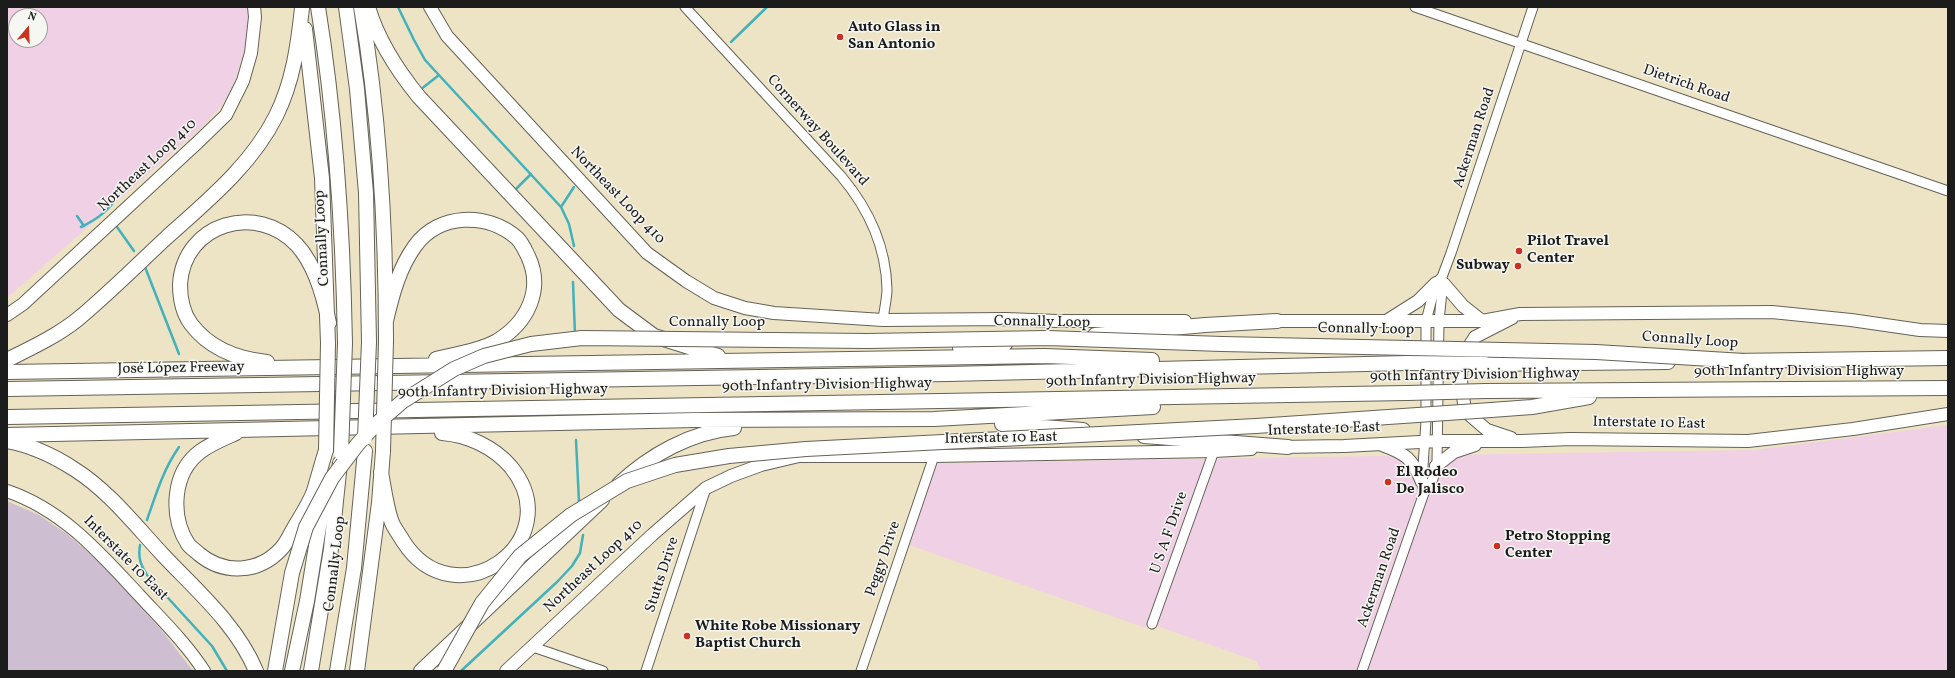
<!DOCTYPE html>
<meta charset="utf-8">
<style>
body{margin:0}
#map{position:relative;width:1955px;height:678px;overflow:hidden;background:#ede3c5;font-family:Vollkorn,serif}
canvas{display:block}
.frame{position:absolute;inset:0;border:8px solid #1c1c1c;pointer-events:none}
.north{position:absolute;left:8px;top:8px;width:40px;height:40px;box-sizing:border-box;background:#f6f6f2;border:1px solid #9f9f9c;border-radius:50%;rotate:19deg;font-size:11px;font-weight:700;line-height:16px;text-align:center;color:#1c1c1c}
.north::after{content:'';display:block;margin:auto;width:14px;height:18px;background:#c8321e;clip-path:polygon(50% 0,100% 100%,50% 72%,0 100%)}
</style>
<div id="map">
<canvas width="1955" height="678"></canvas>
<div class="frame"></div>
<div class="north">N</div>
</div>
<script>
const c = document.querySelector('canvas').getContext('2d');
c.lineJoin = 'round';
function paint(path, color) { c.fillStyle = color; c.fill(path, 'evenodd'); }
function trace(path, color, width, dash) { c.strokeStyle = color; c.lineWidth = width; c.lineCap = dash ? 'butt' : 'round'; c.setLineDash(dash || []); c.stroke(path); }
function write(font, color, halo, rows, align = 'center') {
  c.font = font + ' Vollkorn,serif'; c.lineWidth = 3; c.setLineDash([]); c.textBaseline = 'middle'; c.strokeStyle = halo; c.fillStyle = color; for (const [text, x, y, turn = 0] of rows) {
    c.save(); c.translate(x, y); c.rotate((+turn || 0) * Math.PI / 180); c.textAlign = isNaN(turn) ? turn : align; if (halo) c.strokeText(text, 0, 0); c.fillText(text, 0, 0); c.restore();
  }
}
const built = new Path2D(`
 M 7,7 L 247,7 L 248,22 L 244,51 L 233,86 L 221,106 L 204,125 L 7,298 ZM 16,16 L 40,16 L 40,40 L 16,40 Z
 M 1948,425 L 1948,671 L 1264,671 L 1261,670 L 1256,661 L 1149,623 L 1146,628 L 909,545 L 937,463 L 1755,450 Z`);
const industrial = new Path2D(`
 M 7,501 L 39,515 L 67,534 L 104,566 L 163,632 L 193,671 L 7,671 Z`);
const stream = new Path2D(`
 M 398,7 L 414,40 L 425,60 L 561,207 L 569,224 L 574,246
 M 731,42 L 767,7
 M 420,90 L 439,75
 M 513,192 L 531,174
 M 561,207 L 574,187
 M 77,216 L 84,226
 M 81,227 C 96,220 110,210 118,195
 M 117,227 L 134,251
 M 145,267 L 179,354
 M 573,282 L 575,335
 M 576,440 L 579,502
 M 147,520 C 156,494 163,470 179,447
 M 140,545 C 138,557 140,564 147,575 L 212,646 L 227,671
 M 461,671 L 557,582 L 572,566 L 580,553 L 583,535`);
const minor = new Path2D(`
 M 685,7 L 841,176 C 868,208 886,246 887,289 C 887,299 884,310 883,320
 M 1415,7 L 1948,191
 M 1424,493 L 1422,482 L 1426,421 L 1426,321 L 1436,283 L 1442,277 L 1451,253 L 1533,7
 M 1152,624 L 1214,451
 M 533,647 L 603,671
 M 646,671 L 706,488
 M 861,671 L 934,456
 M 1362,671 L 1424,493 L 1433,479 L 1437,463 L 1439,321 L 1443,281`);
const major = new Path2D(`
 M 430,7 L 447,36 L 647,253 L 686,281 L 714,298 L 745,308 L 774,313 L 883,320 L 1006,319 L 1057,321 L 1185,321
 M 1444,284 L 1463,306 L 1482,321
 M 7,315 L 23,304 L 197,143 L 226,115 L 243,81 L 251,53 L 255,17 L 254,7
 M 1388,320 L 1418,301 L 1436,283
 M 1267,321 L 1482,321 L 1520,314 L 1772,312 L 1851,320 L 1920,330 L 1948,331
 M 1511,438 L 1487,430 L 1465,411 L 1461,381 L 1461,359 L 1475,337 L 1512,318
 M 1382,445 C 1406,454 1412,458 1422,482
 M 1279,447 L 1344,446 L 1439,441 L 1522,441 L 1570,439 L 1748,441 L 1853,429 L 1948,414
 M 1436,466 L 1454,452 L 1475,445
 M 7,491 C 63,510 100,553 139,595 C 162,620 186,643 204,671
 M 506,671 L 652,535 L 706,488 L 731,476 L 761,465 L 799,456 L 934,456 L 1214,451 L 1251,449`);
const highway = new Path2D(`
 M 318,7 C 336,118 343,231 345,343
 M 346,7 L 357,89 L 366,193 L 369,342
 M 361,7 C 380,117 386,230 386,341
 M 368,7 C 378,41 397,70 419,97 L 619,310 L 654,336 L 718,356
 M 305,29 L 322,178 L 328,343
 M 386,321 C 392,295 399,268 415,246 C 439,213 487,212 517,238 C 522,243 525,250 528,256 C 544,290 527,323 497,341 C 479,351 456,354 436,359
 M 1095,335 L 1205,325 L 1277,321
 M 960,348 L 1005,344
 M 7,360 C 31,348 57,336 78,319 C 108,294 136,266 165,239 C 206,202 251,166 276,116 C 293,82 298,45 302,8
 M 1732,361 L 1948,358
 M 267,362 C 238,359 209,348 191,324 C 182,312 180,298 180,284 C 184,223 257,202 297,245 C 316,266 324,297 329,323
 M 1485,364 L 1668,362
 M 7,372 L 1045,356 L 1152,360
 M 7,389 L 948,374 L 1407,363
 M 1486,391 L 1948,388
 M 1491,410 L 1532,407 L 1589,397
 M 7,417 L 1407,393
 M 1002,424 L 1083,430
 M 236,433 C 225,438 212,443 201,451 C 172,472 170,516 188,544 C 191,548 196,551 199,554 C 224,575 259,573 281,549 C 286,544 290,535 294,528 C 301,516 309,504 314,491 C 318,477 322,463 326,450
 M 7,435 L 696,420 L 934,419 L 1153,407
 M 1144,436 L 1288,447
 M 7,441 C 30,445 54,456 74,469 C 109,491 135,525 163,555 C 197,591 237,625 256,671
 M 381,472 C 384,488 386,505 391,520 C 393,527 399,534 403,541 C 455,623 571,541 511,467 C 494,447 468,435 442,433
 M 619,484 C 650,455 691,432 734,428
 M 292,671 L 307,601 L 324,496
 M 311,671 L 331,549 L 340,463
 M 337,671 L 354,568 L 365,451
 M 357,671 L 379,503 L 383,451
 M 421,671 L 602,500`);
const highwayBridge = new Path2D(`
 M 1407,363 L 1485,364
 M 1407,393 L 1486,391
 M 365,438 L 369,342
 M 326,450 L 328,343
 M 383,451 L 386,341
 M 341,453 L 345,343
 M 275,671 L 292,573 L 306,527 L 332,478 L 357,445 L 375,425 L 403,401 L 454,369 L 484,356 L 531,344 L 582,338 L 867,341 L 1047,338 L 1222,344 L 1596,352 L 1744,361
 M 444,671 L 482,603 L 520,556 L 571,515 L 627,481 L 675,465 L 729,456 L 806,449 L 1256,426 L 1491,410`);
const markers = [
 [840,37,4,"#c8321e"],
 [1519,251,4,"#c8321e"],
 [1518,266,4,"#c8321e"],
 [1388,482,4,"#c8321e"],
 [1497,546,4,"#c8321e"],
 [687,636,4,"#c8321e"]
];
const poiNames = [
 ["Auto Glass in",848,28],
 ["San Antonio",848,45],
 ["Pilot Travel",1527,242],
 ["Center",1527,259],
 ["Subway",1510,266,"right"],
 ["El Rodeo",1396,473],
 ["De Jalisco",1396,490],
 ["Petro Stopping",1505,537],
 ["Center",1505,554],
 ["White Robe Missionary",695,627],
 ["Baptist Church",695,644]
];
const streetNames = [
 ["Dietrich Road",1686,85,19],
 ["Cornerway Boulevard",817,131,48],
 ["Ackerman Road",1475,138,-72],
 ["Northeast Loop 410",148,166,-43],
 ["Northeast Loop 410",617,196,46],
 ["Connally Loop",323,238,-93],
 ["Connally Loop",717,323],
 ["Connally Loop",1042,323,1],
 ["Connally Loop",1366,330,1],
 ["Connally Loop",1690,341,4],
 ["José López Freeway",181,369,-1],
 ["90th Infantry Division Highway",1799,372],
 ["90th Infantry Division Highway",1475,376,-1],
 ["90th Infantry Division Highway",1151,381,-1],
 ["90th Infantry Division Highway",827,386,-1],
 ["90th Infantry Division Highway",503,392,-1],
 ["Interstate 10 East",1649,424,1],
 ["Interstate 10 East",1324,430,-2],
 ["Interstate 10 East",1001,439,-1],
 ["U S A F Drive",1170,533,-71],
 ["Interstate 10 East",125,559,45],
 ["Peggy Drive",884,559,-71],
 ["Connally Loop",336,564,-83],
 ["Northeast Loop 410",594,567,-43],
 ["Stutts Drive",663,575,-72],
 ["Ackerman Road",1380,578,-71]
];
paint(built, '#f0d0e5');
paint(industrial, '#cebed2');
trace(stream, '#42b1bb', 2.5);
trace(minor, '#656257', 11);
trace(major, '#656257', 14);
trace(highway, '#656257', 16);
trace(minor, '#fff', 9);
trace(major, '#fff', 12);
trace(highway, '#fff', 14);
trace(highwayBridge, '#656257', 16, []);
trace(highwayBridge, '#fff', 14);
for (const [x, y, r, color] of markers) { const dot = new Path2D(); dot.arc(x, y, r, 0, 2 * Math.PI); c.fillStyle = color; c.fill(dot); trace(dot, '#f6f6f2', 1.5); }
write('bold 15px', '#1c1c1c', '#f6f6f2', poiNames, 'left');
write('15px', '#1c1c1c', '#f6f6f2', streetNames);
</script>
